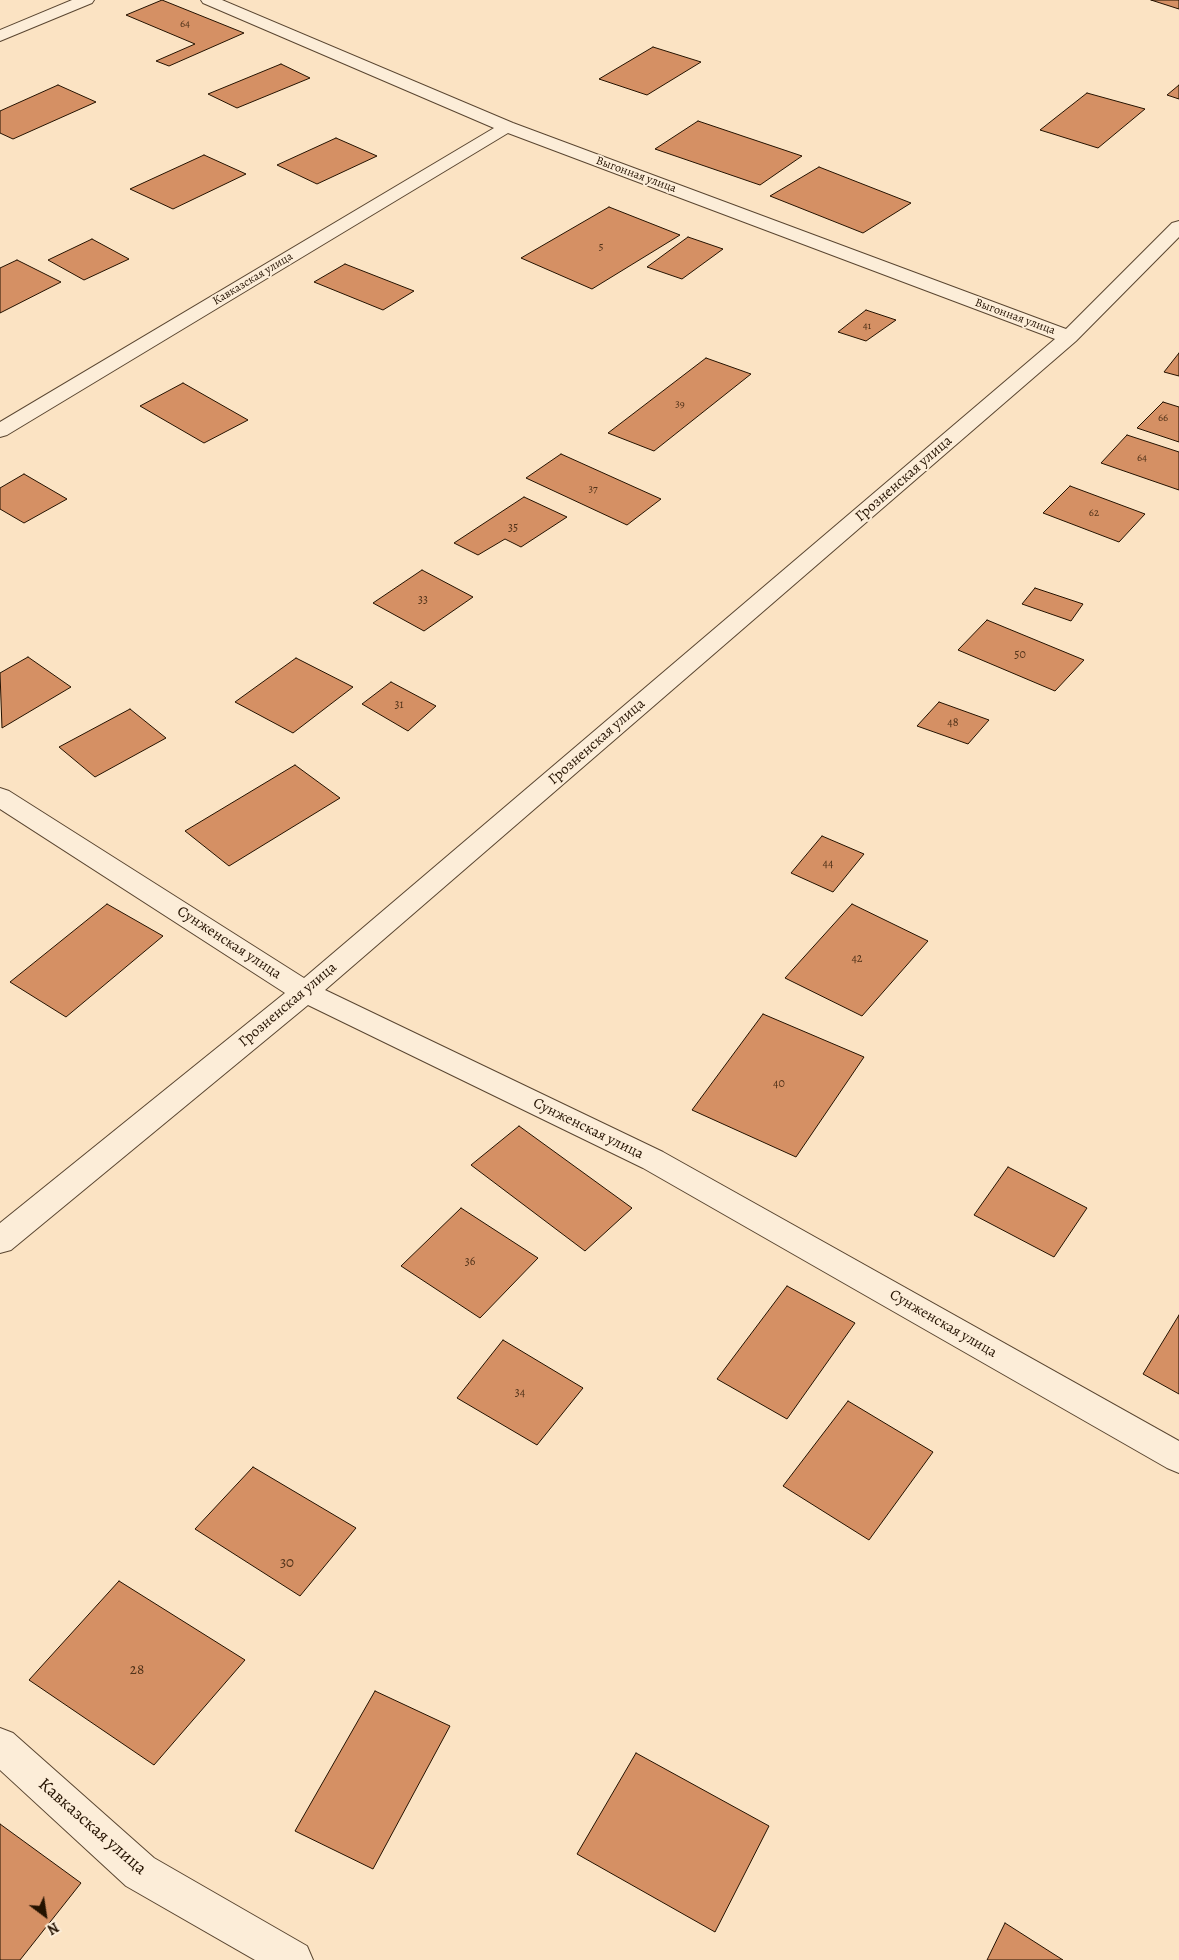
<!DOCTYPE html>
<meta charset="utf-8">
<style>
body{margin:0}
#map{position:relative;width:1179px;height:1960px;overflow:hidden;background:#fbe3c3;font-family:Alegreya,serif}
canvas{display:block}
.north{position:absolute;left:20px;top:1890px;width:50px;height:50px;-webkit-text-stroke:4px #fcedd8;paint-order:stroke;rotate:149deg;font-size:14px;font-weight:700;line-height:20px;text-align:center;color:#241200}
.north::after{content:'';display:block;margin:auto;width:18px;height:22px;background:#241200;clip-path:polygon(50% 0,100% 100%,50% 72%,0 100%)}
</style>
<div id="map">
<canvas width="1179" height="1960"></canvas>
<div class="north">N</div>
</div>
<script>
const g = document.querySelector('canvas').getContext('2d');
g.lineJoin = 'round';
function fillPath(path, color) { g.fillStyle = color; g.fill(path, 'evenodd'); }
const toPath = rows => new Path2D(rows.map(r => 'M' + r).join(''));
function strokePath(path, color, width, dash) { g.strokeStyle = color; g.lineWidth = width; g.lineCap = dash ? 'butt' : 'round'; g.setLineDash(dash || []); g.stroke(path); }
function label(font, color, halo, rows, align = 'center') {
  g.font = font + ' Alegreya,serif'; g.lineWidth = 4; g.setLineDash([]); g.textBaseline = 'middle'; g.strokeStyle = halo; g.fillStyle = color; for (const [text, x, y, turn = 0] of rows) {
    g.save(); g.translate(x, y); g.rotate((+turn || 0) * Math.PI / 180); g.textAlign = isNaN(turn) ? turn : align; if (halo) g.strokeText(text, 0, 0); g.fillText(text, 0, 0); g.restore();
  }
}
const building = toPath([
 [162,0,244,33,169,66,156,61,195,44,126,15,162,0],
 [1151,0,1179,0,1179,9,1151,0],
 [653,47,701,62,647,95,599,79,653,47],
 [281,64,310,78,237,108,208,94,281,64],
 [58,85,96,102,13,139,0,133,0,111,58,85],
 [1179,85,1179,99,1167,95,1179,85],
 [1087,93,1145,109,1098,148,1040,130,1087,93],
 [698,121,802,156,760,185,655,149,698,121],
 [336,138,377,156,317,184,277,165,336,138],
 [204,155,246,174,173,209,130,189,204,155],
 [819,167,911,203,863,233,770,196,819,167],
 [609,207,680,235,592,289,521,258,609,207],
 [688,237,723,249,682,279,647,267,688,237],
 [92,239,129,259,84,280,48,260,92,239],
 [17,260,61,282,0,313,0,268,17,260],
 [345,264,414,291,383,310,314,282,345,264],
 [866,310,896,320,866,341,838,332,866,310],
 [1179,353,1179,376,1164,372,1179,353],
 [706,358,751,374,654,451,608,433,706,358],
 [183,383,248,420,204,443,140,406,183,383],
 [1163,402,1179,407,1179,442,1137,428,1163,402],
 [1127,435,1179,452,1179,490,1101,463,1127,435],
 [561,454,661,499,627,525,526,478,561,454],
 [24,474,67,499,24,523,0,509,0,488,24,474],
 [1070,486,1145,514,1119,542,1043,513,1070,486],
 [524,497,567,517,521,547,505,539,478,555,454,543,524,497],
 [422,570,473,597,424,631,373,603,422,570],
 [1035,588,1083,604,1071,621,1022,604,1035,588],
 [987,620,1084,660,1055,691,958,650,987,620],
 [28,657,71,687,2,728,0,673,28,657],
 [296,658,353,687,293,733,235,702,296,658],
 [391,682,436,706,408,731,362,704,391,682],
 [939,702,989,720,968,744,917,726,939,702],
 [130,709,166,738,95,777,59,747,130,709],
 [295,765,340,798,229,866,185,831,295,765],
 [822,836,864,854,833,892,791,873,822,836],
 [107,904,163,936,66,1017,10,982,107,904],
 [852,904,928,941,862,1016,785,978,852,904],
 [763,1014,864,1057,796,1157,692,1110,763,1014],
 [519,1126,632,1208,585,1251,471,1165,519,1126],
 [1008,1167,1087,1208,1054,1257,974,1215,1008,1167],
 [461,1208,538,1258,480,1318,401,1266,461,1208],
 [787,1286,855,1323,787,1419,717,1379,787,1286],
 [1179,1315,1179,1394,1143,1374,1179,1315],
 [503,1340,583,1388,537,1445,457,1398,503,1340],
 [848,1401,933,1452,869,1540,783,1486,848,1401],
 [253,1467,356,1528,300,1596,195,1529,253,1467],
 [119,1581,245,1660,154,1765,29,1680,119,1581],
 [375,1691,450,1726,373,1869,295,1831,375,1691],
 [636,1753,769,1826,715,1932,577,1854,636,1753],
 [0,1824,81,1883,20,1960,0,1960,0,1824],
 [1005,1923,1063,1960,987,1960,1005,1923]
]);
fillPath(building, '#d59064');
strokePath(building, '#241200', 1);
const street = toPath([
 [72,0,94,0,92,3,0,41,0,30,72,0],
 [201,0,222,0,513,123,1066,329,1172,223,1179,221,1179,237,1076,341,325,990,663,1152,1179,1441,1179,1473,1167,1468,643,1168,308,1005,11,1250,0,1253,0,1223,285,993,0,809,0,788,9,791,304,978,1055,339,508,133,7,435,0,437,0,422,494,128,203,3,201,0],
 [0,1728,13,1733,154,1858,307,1946,313,1960,255,1960,126,1886,0,1770,0,1728]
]);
strokePath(street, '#5a4631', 2);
fillPath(street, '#fcedd8');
label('11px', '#503219', null, [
 ["64",185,24],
 ["5",601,247],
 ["41",867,326],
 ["39",680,404],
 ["66",1163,418],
 ["64",1142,458],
 ["37",593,489],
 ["62",1094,513]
]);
label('12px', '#241200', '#fcedd8', [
 ["Выгонная улица",636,175,20],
 ["Кавказская улица",253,279,-31],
 ["Выгонная улица",1015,317,20]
]);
label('12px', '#503219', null, [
 ["35",513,528],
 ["33",423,600],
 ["50",1020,655],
 ["31",399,705],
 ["48",953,723],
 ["44",828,864],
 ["42",857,959],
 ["40",779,1084],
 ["36",470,1262],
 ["34",520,1393]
]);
label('15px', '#241200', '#fcedd8', [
 ["Грозненская улица",904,479,-41],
 ["Грозненская улица",597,742,-41],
 ["Сунженская улица",229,943,33],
 ["Грозненская улица",288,1005,-40],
 ["Сунженская улица",588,1129,26],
 ["Сунженская улица",943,1324,30]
]);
label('15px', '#503219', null, [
 ["30",287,1563],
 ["28",137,1670]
]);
label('18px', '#241200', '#fcedd8', [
 ["Кавказская улица",92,1827,41]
]);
</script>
